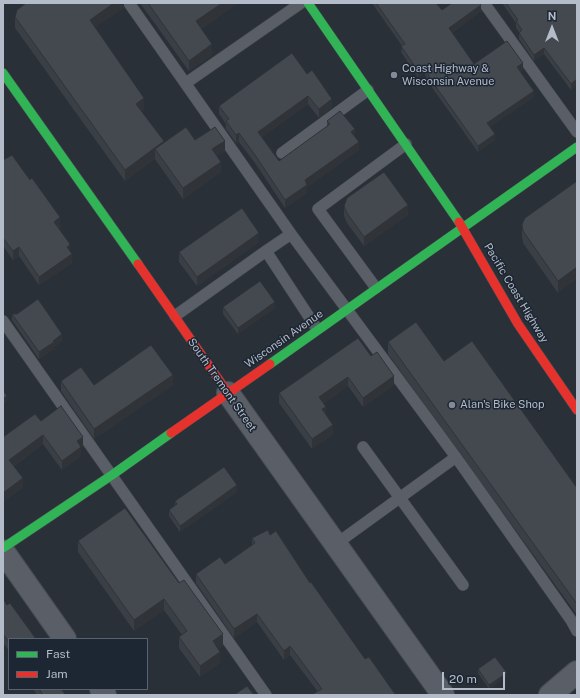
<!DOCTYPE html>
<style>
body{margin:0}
#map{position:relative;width:580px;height:698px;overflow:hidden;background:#2a3038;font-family:"Public Sans",sans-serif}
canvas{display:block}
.frame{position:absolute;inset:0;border:4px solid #b4bcc9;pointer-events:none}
.legend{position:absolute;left:8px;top:638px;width:140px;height:52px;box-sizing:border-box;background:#1d2633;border:1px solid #59626f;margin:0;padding:5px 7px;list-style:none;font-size:12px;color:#b4bcc9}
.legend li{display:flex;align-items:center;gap:8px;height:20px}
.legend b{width:20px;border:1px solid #59626f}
.north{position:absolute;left:532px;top:8px;width:40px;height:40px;-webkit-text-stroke:3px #1d2633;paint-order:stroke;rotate:0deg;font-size:11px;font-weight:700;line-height:16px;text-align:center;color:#b4bcc9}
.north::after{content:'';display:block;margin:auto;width:14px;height:18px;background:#b4bcc9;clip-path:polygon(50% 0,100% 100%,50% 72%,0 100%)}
.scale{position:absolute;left:442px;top:672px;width:63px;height:18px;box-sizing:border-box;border:2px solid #b4bcc9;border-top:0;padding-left:5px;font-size:12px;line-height:14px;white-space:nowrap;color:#b4bcc9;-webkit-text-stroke:3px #1d2633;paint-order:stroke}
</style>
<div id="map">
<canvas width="580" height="698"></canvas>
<div class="frame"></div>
<ul class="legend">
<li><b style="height:5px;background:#30b455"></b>Fast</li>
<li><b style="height:5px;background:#e5322d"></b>Jam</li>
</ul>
<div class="north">N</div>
<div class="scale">20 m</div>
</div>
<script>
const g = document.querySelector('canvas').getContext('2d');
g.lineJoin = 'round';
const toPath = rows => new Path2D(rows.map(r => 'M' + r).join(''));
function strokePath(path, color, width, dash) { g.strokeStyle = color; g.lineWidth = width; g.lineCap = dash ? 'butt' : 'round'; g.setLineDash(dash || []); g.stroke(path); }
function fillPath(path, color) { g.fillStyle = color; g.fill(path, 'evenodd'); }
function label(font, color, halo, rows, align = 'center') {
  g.font = font + ' "Public Sans",sans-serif'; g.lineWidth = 3; g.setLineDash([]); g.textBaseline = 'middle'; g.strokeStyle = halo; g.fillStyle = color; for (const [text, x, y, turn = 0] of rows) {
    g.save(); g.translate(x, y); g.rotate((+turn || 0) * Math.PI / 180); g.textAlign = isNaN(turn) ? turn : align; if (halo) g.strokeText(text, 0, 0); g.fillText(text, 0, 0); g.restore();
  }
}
const lane = toPath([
 [129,3,291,234,456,457,571,620,577,631],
 [484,3,577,132],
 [186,83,301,3],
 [282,153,368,90],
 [266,251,291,234],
 [376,288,318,209,406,144],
 [175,316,266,251,317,329],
 [3,321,266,695],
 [363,447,463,585],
 [336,544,456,457]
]);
const street = toPath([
 [228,393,443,695],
 [3,551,65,639],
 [101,689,105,695],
 [550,695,577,672]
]);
const fast = toPath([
 [308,3,459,222],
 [3,73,138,264],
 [270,364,577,147],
 [3,548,112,475,171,433]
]);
const jam = toPath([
 [459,222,518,324,577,410],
 [138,264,228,393],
 [171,433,270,364]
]);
strokePath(lane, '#484c53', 12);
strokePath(street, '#484c53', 24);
strokePath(fast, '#484c53', 10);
strokePath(jam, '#484c53', 10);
strokePath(lane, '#5a5e66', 11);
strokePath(street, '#5a5e66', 22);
strokePath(fast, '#30b455', 9);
strokePath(jam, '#e5322d', 9);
fillPath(toPath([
 [124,3,124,8,95,27,144,109,141,111,164,143,195,140,225,151,217,156,221,172,183,199,155,159,125,181,15,28,15,17],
 [140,3,238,3,201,29,212,55,189,71],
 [372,3,436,3,442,10,481,11,452,33,474,64,523,69,520,72,534,97,490,127,495,140,478,152,431,86,424,73,418,77,401,52,402,46],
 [502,3,577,3,571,90,544,54,534,61,519,39,519,32,516,28,516,23],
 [292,53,332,107,319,118,308,104,262,137,279,161,327,127,327,121,355,136,359,150,307,187,307,193,285,208,255,163,239,142,236,143,226,129,226,124,219,114,219,106],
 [3,160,60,226,59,227,70,252,72,263,39,285,19,256,13,260,3,246],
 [577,181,558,293,523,243,522,236,522,224],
 [344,206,408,215,364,246,347,223,344,216],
 [259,242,197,286,179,262,179,252],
 [223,307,275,308,238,334,223,314],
 [12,314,62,341,54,347,54,349,39,359,12,320],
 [388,342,444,361,577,488,577,615,388,354],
 [371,356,394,385,363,407,348,386,323,404,326,414,333,434,312,449,279,403,279,393],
 [61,381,94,385,173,385,94,439,61,391],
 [41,421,83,447,81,448,81,456,62,470,43,444,14,466,23,487,3,502,3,437],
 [237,492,180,532,169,516,169,510,175,505,175,501],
 [125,508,223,646,218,649,220,663,200,677,179,648,179,637,182,635,164,610,134,631,78,552,78,541],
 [270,535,310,583,365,659,395,695,318,692,290,655,284,660,257,622,234,638,196,583,196,574,225,564,252,546,252,538],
 [3,599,9,639,9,651,3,642],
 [478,669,507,676,489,689,478,673],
 [33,689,61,689,66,695,37,695]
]), '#3a3f45');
fillPath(toPath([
 [114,3,124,3,124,8,90,31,90,20],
 [222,3,238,3,196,32,196,21],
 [481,5,481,11,449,35,449,28],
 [212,44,212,55,189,71,189,61],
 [544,48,544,54,534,61,534,55],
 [523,63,523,69,517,74,517,67],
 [424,67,424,73,418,77,418,71],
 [577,79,577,86,571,90,571,84],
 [534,91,534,97,487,129,487,123],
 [308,96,308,104,258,140,258,132],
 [144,98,144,109,136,115,136,104],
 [332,99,332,107,319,118,319,109],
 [355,129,355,137,351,132],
 [239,133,239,142,236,143,236,135],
 [495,134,495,140,478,152,478,146],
 [164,141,164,152,155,149,155,159,125,181,125,170],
 [225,141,225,151,212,160,212,149],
 [359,142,359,150,307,187,307,193,285,208,285,200,305,180],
 [221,162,221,172,183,199,183,188],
 [408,205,408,215,364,246,364,237],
 [60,217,60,226,54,230,54,222],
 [259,233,259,242,197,286,197,277],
 [70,244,70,253,67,247],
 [19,247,19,256,13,260,13,251],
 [72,254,72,263,39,285,39,277],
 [577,267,577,279,558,293,558,281],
 [275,302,275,308,238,334,238,328],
 [62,334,62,341,54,347,54,349,39,359,39,352,53,341],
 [173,375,173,385,94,439,94,429],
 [394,376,394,385,363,407,363,398],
 [348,377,348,386,319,407,319,397],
 [7,396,7,401,3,404,3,399],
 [326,407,326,416,322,409],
 [333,425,333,434,312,449,312,439],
 [43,435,43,444,9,469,9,460],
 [83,437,83,447,81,448,81,456,62,470,62,461,77,441],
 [23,478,23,487,3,502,3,493],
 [237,485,237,492,180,532,180,526],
 [164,599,164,610,134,631,134,620],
 [257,614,257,622,234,638,234,629],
 [223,634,223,646,213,652,213,641],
 [290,646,290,655,284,660,284,651],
 [220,652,220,663,200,677,200,666],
 [507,673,507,676,489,689,489,685]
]), '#303338');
const building = toPath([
 [26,3,114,3,90,20,144,98,136,104,164,141,125,170,15,17,17,10,26,3],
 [148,3,222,3,196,21,212,44,189,61,148,3],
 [376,3,436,3,442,10,452,3,480,3,481,5,449,28,474,64,507,41,523,63,517,67,534,91,487,123,495,134,478,146,431,80,424,67,418,71,401,46,405,44,376,3],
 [506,3,577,3,577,79,571,84,544,48,534,55,519,33,522,30,516,21,518,20,506,3],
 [292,53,307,74,312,70,332,99,319,109,308,96,258,132,279,161,330,124,327,121,340,111,355,129,351,132,359,142,305,180,307,185,285,200,255,155,239,133,236,135,226,121,229,119,219,106,292,53],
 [186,127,195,140,215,127,225,141,212,149,221,162,183,188,155,149,186,127],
 [12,155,30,180,32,178,60,217,54,222,70,244,67,247,72,254,39,277,19,247,13,251,3,238,3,160,12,155],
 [384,172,408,205,364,237,347,213,344,206,347,198,384,172],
 [577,181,577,267,558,281,523,231,522,224,525,218,577,181],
 [242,208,259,233,197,277,179,252,242,208],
 [260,281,275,302,238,328,223,307,260,281],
 [38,299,62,334,53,341,54,342,39,352,12,314,17,314,38,299],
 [416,322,444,361,472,341,577,488,577,604,388,342,416,322],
 [358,338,371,356,377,352,394,376,363,398,348,377,319,397,326,407,322,409,333,425,312,439,279,393,358,338],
 [151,345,173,375,94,429,61,381,81,367,94,385,151,345],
 [3,390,7,396,3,399,3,390],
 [61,406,83,437,77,441,81,447,62,461,43,435,9,460,23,478,3,493,3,437,35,414,41,421,61,406],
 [224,467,237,485,180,526,169,510,177,504,175,501,224,467],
 [125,508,179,583,184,580,223,634,213,641,220,652,200,666,179,637,187,631,164,599,134,620,78,541,125,508],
 [268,530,270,535,276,531,310,583,311,582,365,659,369,657,395,694,394,695,314,695,313,694,322,689,290,646,284,651,257,614,234,629,196,574,220,557,225,564,255,543,252,538,268,530],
 [3,599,7,605,10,603,36,639,9,639,9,642,3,634,3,599],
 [495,657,507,673,489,685,478,669,495,657],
 [247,686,254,695,234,695,247,686],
 [39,689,61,689,66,695,43,695,39,689]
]);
fillPath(building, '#444950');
strokePath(building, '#303338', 1);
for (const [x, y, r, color] of [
 [394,75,4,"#848b96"],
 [452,405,4,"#848b96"]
]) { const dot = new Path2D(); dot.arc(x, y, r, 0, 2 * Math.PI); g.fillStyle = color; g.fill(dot); strokePath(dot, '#1d2633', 1.5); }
label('11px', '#b4bcc9', '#1d2633', [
 ["Coast Highway &",402,69],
 ["Wisconsin Avenue",402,82],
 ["Alan's Bike Shop",460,405]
], 'left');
label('11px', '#b4bcc9', '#1d2633', [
 ["Pacific Coast Highway",516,293,59],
 ["Wisconsin Avenue",284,339,-35],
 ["South Tremont Street",222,385,55]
]);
</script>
